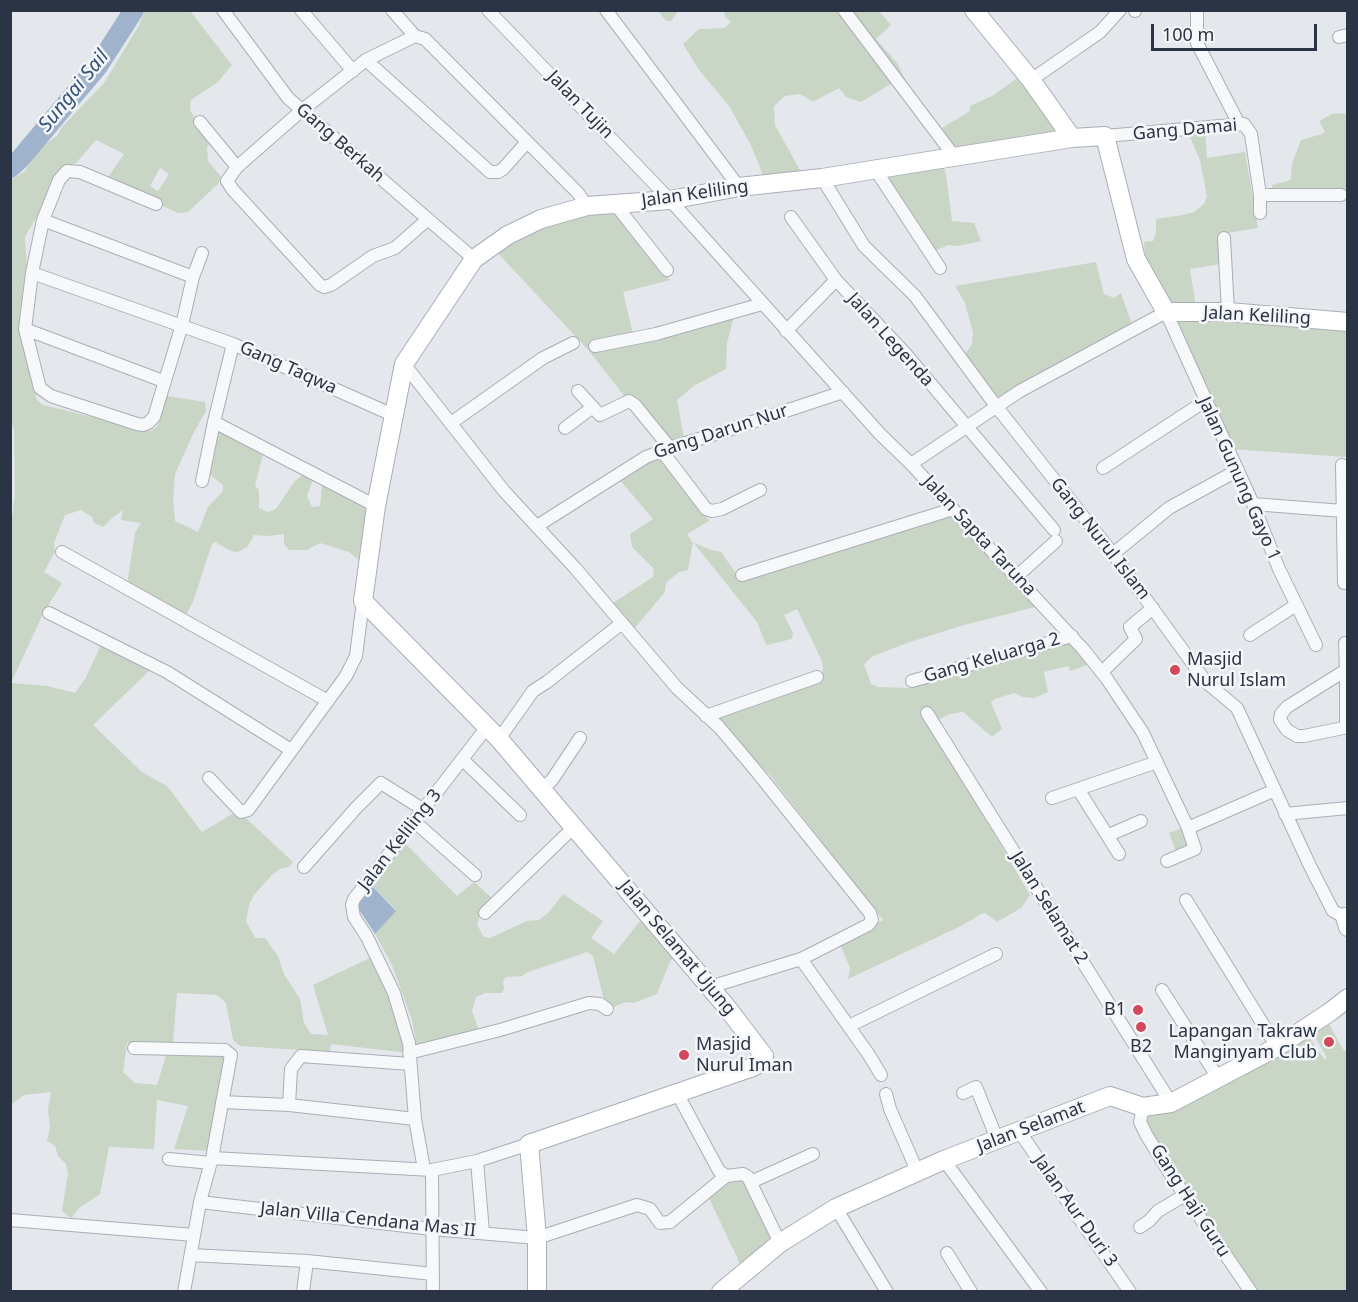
<!DOCTYPE html>
<style>
body{margin:0}
#map{position:relative;width:1358px;height:1302px;overflow:hidden;background:#e4e7ec;font-family:"Noto Sans",sans-serif}
canvas{display:block}
.frame{position:absolute;inset:0;border:12px solid #2b3445;pointer-events:none}
.scale{position:absolute;left:1151px;top:24px;width:166px;height:27px;box-sizing:border-box;border:3px solid #2b3445;border-top:0;padding-left:8px;font-size:18px;line-height:21px;white-space:nowrap;color:#2b3445;-webkit-text-stroke:4px #f4f6f9;paint-order:stroke}
</style>
<div id="map">
<canvas width="1358" height="1302"></canvas>
<div class="frame"></div>
<div class="scale">100 m</div>
</div>
<script>
const g = document.querySelector('canvas').getContext('2d');
g.lineJoin = 'round';
function fillPath(path, color) { g.fillStyle = color; g.fill(path, 'evenodd'); }
const toPath = rows => new Path2D(rows.map(r => 'M' + r).join(''));
function strokePath(path, color, width, dash) { g.strokeStyle = color; g.lineWidth = width; g.lineCap = dash ? 'butt' : 'round'; g.setLineDash(dash || []); g.stroke(path); }
function label(font, color, halo, rows, align = 'center') {
  g.font = font + ' "Noto Sans",sans-serif'; g.lineWidth = 5; g.setLineDash([]); g.textBaseline = 'middle'; g.strokeStyle = halo; g.fillStyle = color; for (const [text, x, y, turn = 0] of rows) {
    g.save(); g.translate(x, y); g.rotate((+turn || 0) * Math.PI / 180); g.textAlign = isNaN(turn) ? turn : align; if (halo) g.strokeText(text, 0, 0); g.fillText(text, 0, 0); g.restore();
  }
}
fillPath(toPath([
 [145,11,190,11,232,65,218,82,191,100,190,111,212,140,207,147,208,161,221,177,218,184,188,212,178,213,106,180,124,154,96,140,76,163,62,172,25,237,27,269,20,324,23,347,37,400,43,405,150,431,157,427,167,396,205,402,206,411,193,434,175,474,173,500,175,521,198,532,208,507,223,491,223,485,210,475,219,431,263,454,255,486,259,490,259,508,268,512,276,509,294,482,302,475,313,480,307,496,312,507,320,506,322,486,350,496,372,507,360,561,349,552,320,543,307,550,289,550,284,544,284,534,268,536,254,535,248,546,238,552,231,551,215,542,212,544,193,602,185,617,127,584,135,533,141,523,121,520,123,510,111,519,103,527,94,523,92,517,81,510,65,515,54,543,55,552,44,572,62,583,42,616,11,683,47,686,75,693,85,679,101,645,151,669,93,725,142,772,167,786,202,832,234,813,247,819,293,862,289,867,280,869,272,875,254,895,249,905,246,921,255,938,265,938,278,956,284,974,300,999,304,1023,311,1034,328,1035,313,985,376,955,409,1053,331,1044,330,1052,240,1046,233,1040,226,1003,217,995,177,993,173,1043,127,1043,123,1072,135,1083,157,1085,167,1052,226,1055,208,1151,174,1149,188,1106,157,1100,154,1149,109,1147,100,1194,79,1208,71,1218,62,1211,68,1173,66,1164,58,1156,55,1146,47,1141,50,1128,48,1109,51,1092,24,1095,11,1105,10,539,15,491,14,430,10,416,10,180,24,172,42,146,57,136,62,127,104,83,138,27],
 [160,168,169,174,158,191,150,186],
 [658,11,678,11,671,21,666,21],
 [724,11,879,11,891,25,876,39,897,63,911,91,894,82,861,102,846,97,839,88,813,102,800,94,785,96,774,106,775,125,801,172,764,178,751,145,729,106,699,70,683,44,699,29,725,28,731,22,725,17],
 [1019,77,1064,132,957,152,942,128,970,111,970,106,992,96],
 [1340,113,1347,114,1347,189,1272,189,1272,185,1291,180,1292,164,1301,140,1322,134,1325,132,1319,121,1332,114],
 [1205,129,1207,158,1245,152,1258,228,1221,234,1221,264,1190,269,1196,307,1168,310,1146,267,1144,242,1153,241,1156,232,1156,219,1183,215,1194,212,1204,204,1207,196,1200,160,1187,130],
 [938,163,944,168,946,174,952,221,974,223,981,241,958,246,948,245,935,251,879,171],
 [613,207,670,280,623,292,635,342,734,316,727,343,726,369,695,385,677,400,684,438,671,443,625,397,590,352,494,249,525,230],
 [1096,262,1104,294,1114,298,1121,293,1132,325,1000,397,996,396,969,363,966,353,972,344,973,333,965,303,955,286],
 [1179,318,1347,324,1347,457,1231,449,1174,324],
 [658,455,709,521,687,534,692,542,711,550,721,552,738,576,952,515,1039,606,964,625,907,643,873,656,864,664,871,684,878,687,911,688,1070,641,1090,664,1070,671,1068,666,1044,672,1048,692,1034,698,1023,697,1014,693,995,699,991,702,1002,729,992,737,963,712,950,714,930,724,1030,895,1021,908,997,922,985,913,981,914,961,926,848,979,850,968,840,944,883,920,770,775,713,717,818,681,823,671,822,661,797,609,784,615,793,633,792,639,766,645,757,622,693,542,688,570,679,572,666,583,665,592,634,629,613,603,653,577,654,569,632,547,630,534,653,519,619,479],
 [1185,827,1193,847,1177,854,1169,833],
 [403,841,457,896,474,882,492,898,480,914,477,925,484,937,490,938,527,921,539,920,549,912,563,894,603,921,591,938,614,954,643,917,677,954,670,961,657,994,634,1003,625,1002,612,1008,605,1004,593,956,587,952,528,972,522,976,507,977,503,980,504,989,502,993,485,993,476,997,472,1011,479,1030,417,1047,412,1020,392,965,375,934,396,910,372,886],
 [1329,1024,1344,1051,1347,1050,1347,1291,1258,1291,1225,1243,1171,1175,1147,1136,1143,1107,1304,1030,1324,1059,1327,1058,1313,1033],
 [744,1177,775,1240,742,1268,708,1196,729,1181]
]), '#c9d6c5');
fillPath(toPath([
 [372,886,396,911,375,934,356,905]
]), '#9fb4cc');
strokePath(toPath([
 [10,168,20,159,98,66,134,10]
]), '#9fb4cc', 20);
const street = toPath([
 [223,10,288,98,474,259],
 [301,10,353,71],
 [392,10,415,36],
 [488,10,670,200,880,434,911,464,1083,649,1107,679,1143,733,1188,828,1275,790],
 [606,10,739,187],
 [844,10,954,156],
 [1135,10,1135,11],
 [1197,10,1197,43,1239,124],
 [1339,37,1348,35],
 [366,60,490,172,498,172,503,169,527,142],
 [1031,80,1100,32,1120,10],
 [200,122,237,167],
 [1105,136,1244,124,1251,134,1260,195,1260,213],
 [875,169,940,268],
 [822,178,864,246,915,296,996,406,1113,554,1206,682,1237,708,1310,866,1333,911,1345,917],
 [1260,195,1341,195],
 [156,204,80,172,67,171,59,180,43,220,32,273,25,329,40,388,51,396,137,424,143,425,148,423,154,417,182,325,193,277,202,253],
 [615,204,667,270],
 [791,217,836,280,905,353,1054,530],
 [428,219,395,248,373,256,331,285,324,287,320,285,233,190,227,181,237,167,301,111,366,60,415,36,425,39,578,193,587,206],
 [43,220,193,277],
 [1224,238,1228,312],
 [32,273,233,344,393,415],
 [25,329,163,381],
 [786,331,836,280],
 [595,346,656,334,762,304],
 [404,364,504,491,576,569,677,688,719,727,757,772,870,913,872,920,868,925,801,959,710,987],
 [578,391,600,415,629,401,635,405,670,448],
 [214,422,376,506],
 [451,423,543,358,573,343],
 [565,428,593,407],
 [662,451,706,509,712,511,722,509,760,490],
 [911,464,1020,391,1166,312,1253,504,1279,569,1316,645],
 [1342,465,1344,583],
 [1103,468,1205,401],
 [202,481,214,422,233,344],
 [1253,504,1343,511],
 [537,526,646,457,672,447,719,433,843,392],
 [62,552,328,701],
 [1113,554,1169,508,1238,470],
 [742,575,953,509],
 [1016,577,1056,541],
 [49,613,167,672,291,750],
 [1250,635,1296,605],
 [1345,643,1346,670,1287,707,1281,714,1280,720,1287,730,1297,736,1304,736,1348,727],
 [1346,670,1346,727],
 [1102,672,1136,639,1130,627,1153,608],
 [912,681,1072,636],
 [927,713,1171,1103],
 [706,716,817,677],
 [499,739,533,691,547,682,622,623],
 [463,760,520,815],
 [209,778,241,812,248,810,346,676,356,656,363,601],
 [542,789,552,780,580,738],
 [1078,789,1119,854],
 [1052,798,1157,762],
 [1285,814,1348,808],
 [415,822,475,875],
 [1109,835,1141,821],
 [1167,861,1195,849,1188,828],
 [304,867,356,808,381,783,424,810],
 [1186,900,1277,1047],
 [485,913,574,827],
 [801,959,869,1055,881,1075],
 [1162,990,1218,1078],
 [849,1026,996,954],
 [134,1048,225,1050,231,1055,212,1158,200,1202,184,1292],
 [409,1053,500,1030,589,1003,600,1004,607,1009],
 [677,1093,719,1171,726,1176,743,1174,748,1177,780,1243],
 [963,1093,976,1087,997,1139],
 [886,1094,890,1109,918,1173],
 [222,1102,289,1105,415,1119],
 [289,1105,291,1069,301,1056,410,1064],
 [1143,1107,1140,1122,1147,1136,1171,1175,1251,1292],
 [1019,1131,1130,1292],
 [212,1158,432,1170,477,1161,529,1144],
 [169,1159,211,1163],
 [944,1160,1041,1292],
 [477,1161,483,1232],
 [424,1169,415,1119,409,1043,394,993,367,937,354,917,352,905,354,899,487,727],
 [432,1170,433,1292],
 [751,1182,813,1154],
 [200,1202,432,1229,537,1238,637,1205,650,1209,660,1223,670,1222,726,1176],
 [836,1208,887,1292],
 [10,1220,194,1235],
 [1140,1227,1149,1221,1158,1211,1185,1195],
 [947,1253,971,1292],
 [191,1255,307,1261,433,1274],
 [303,1292,307,1261]
]);
const secondary = toPath([
 [974,10,1031,80,1072,138],
 [1348,917,1345,917,1348,927],
 [537,1292,537,1238,529,1144,753,1067,760,1063,764,1056,725,1005,499,739,363,601,376,506,404,364,474,259,508,235,541,219,587,206,670,200,739,187,822,178,1072,138,1105,136,1136,259,1166,312,1228,312,1348,322],
 [721,1292,780,1243,836,1208,944,1160,1110,1096,1143,1107,1171,1103,1277,1047,1330,1012,1348,998]
]);
strokePath(street, '#a9aeb7', 14);
strokePath(secondary, '#a9aeb7', 20);
strokePath(street, '#f7f8fa', 12);
strokePath(secondary, '#fff', 18);
for (const [x, y, r, color] of [
 [1175,670,6,"#d1495b"],
 [1138,1010,6,"#d1495b"],
 [1141,1027,6,"#d1495b"],
 [1329,1042,6,"#d1495b"],
 [684,1055,6,"#d1495b"]
]) { const dot = new Path2D(); dot.arc(x, y, r, 0, 2 * Math.PI); g.fillStyle = color; g.fill(dot); strokePath(dot, '#f4f6f9', 2); }
label('18px', '#2b3445', '#f4f6f9', [
 ["Jalan Tujin",580,105,46],
 ["Gang Damai",1185,130,-5],
 ["Gang Berkah",340,143,41],
 ["Jalan Keliling",695,194,-8],
 ["Jalan Keliling",1257,316,3],
 ["Jalan Legenda",890,340,48],
 ["Gang Taqwa",288,368,24],
 ["Gang Darun Nur",721,432,-18],
 ["Jalan Gunung Gayo 1",1239,479,66],
 ["Jalan Sapta Taruna",979,536,47],
 ["Gang Nurul Islam",1100,539,52],
 ["Gang Keluarga 2",992,658,-16],
 ["Jalan Keliling 3",400,840,-52],
 ["Jalan Selamat 2",1049,908,58],
 ["Jalan Selamat Ujung",677,948,50],
 ["Jalan Selamat",1031,1127,-21],
 ["Gang Haji Guru",1190,1201,57],
 ["Jalan Aur Duri 3",1075,1211,55],
 ["Jalan Villa Cendana Mas II",368,1220,6]
]);
label('18px', '#2b3445', '#f4f6f9', [
 ["Masjid",1187,660],
 ["Nurul Islam",1187,681],
 ["B1",1126,1010,"right"],
 ["Lapangan Takraw",1317,1032,"right"],
 ["Manginyam Club",1317,1053,"right"],
 ["Masjid",696,1045],
 ["Nurul Iman",696,1066],
 ["B2",1141,1047,"center"]
], 'left');
label('italic 20px', '#34527a', '#f4f6f9', [
 ["Sungai Sail",74,91,-51]
]);
</script>
